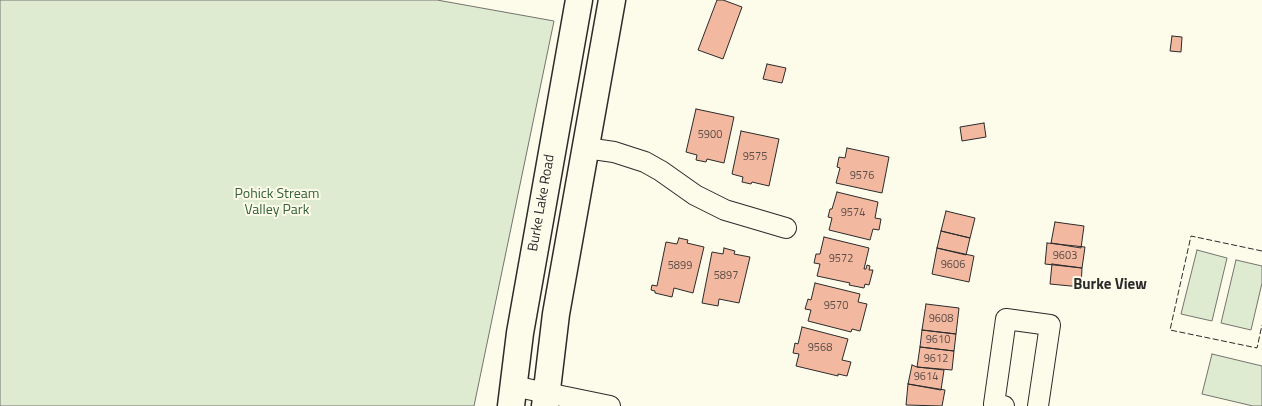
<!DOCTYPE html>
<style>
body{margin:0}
canvas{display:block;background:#fdfbea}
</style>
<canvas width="1262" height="406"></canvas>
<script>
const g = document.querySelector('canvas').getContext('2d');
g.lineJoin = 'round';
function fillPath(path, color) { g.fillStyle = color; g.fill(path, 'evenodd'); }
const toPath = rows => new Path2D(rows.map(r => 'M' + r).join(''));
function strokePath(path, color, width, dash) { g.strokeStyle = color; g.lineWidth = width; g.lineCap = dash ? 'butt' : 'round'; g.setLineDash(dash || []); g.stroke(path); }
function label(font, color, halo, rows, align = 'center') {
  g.font = font + ' "Titillium Web",sans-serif'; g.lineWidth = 4; g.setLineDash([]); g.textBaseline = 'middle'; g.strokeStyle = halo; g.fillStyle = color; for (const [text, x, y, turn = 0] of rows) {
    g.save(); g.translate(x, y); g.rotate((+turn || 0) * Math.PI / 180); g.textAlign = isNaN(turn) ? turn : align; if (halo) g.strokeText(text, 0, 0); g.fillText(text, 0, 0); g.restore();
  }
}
const green = toPath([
 [0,0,437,0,554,21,474,406,0,406,0,0],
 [1197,250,1227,258,1212,321,1181,314,1197,250],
 [1236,260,1262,266,1262,283,1251,330,1221,323,1236,260],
 [1212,354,1262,366,1262,406,1253,406,1202,394,1212,354]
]);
fillPath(green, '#deebd1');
strokePath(green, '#74746e', 1);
const building = toPath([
 [717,0,723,0,742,7,723,59,698,50,717,0],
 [1172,36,1182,37,1181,52,1170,51,1172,36],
 [767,64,786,68,782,83,763,79,767,64],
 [696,109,734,117,724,163,707,159,706,162,696,160,697,155,686,152,696,109],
 [984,123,986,137,962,141,960,127,984,123],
 [741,131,779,139,769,186,752,182,751,184,742,182,743,177,732,174,741,131],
 [847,148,889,157,882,193,836,183,840,168,837,167,839,157,845,158,847,148],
 [837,192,878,202,875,218,881,219,879,230,873,229,870,240,829,230,832,218,828,217,830,209,832,209,837,192],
 [946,211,975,218,970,238,941,231,946,211],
 [1055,222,1084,226,1081,248,1051,243,1055,222],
 [941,231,970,238,966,255,937,248,941,231],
 [824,237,869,248,864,269,866,269,867,265,870,266,869,270,873,270,869,285,865,284,864,288,849,285,850,283,817,276,820,264,814,263,816,254,820,254,824,237],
 [679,238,688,240,687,243,704,247,693,293,674,288,672,297,655,293,655,291,651,290,652,285,657,286,666,242,677,244,679,238],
 [1047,243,1085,247,1082,268,1045,264,1047,243],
 [724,248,735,251,734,254,750,257,739,303,719,299,718,306,702,303,712,252,723,254,724,248],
 [937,248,974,256,969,282,932,274,937,248],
 [1052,264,1082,268,1081,287,1050,284,1052,264],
 [815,283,860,294,858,302,867,304,860,331,852,329,851,332,808,321,811,310,805,309,808,299,811,300,815,283],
 [926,304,959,308,956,334,922,330,926,304],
 [802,327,848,339,842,360,851,362,847,376,838,374,838,376,796,366,799,354,793,353,795,343,798,344,802,327],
 [922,330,956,334,954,351,920,347,922,330],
 [920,347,954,351,952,370,917,367,920,347],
 [912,365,917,367,944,370,941,390,908,384,912,365],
 [908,384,945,390,942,406,906,405,908,384]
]);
fillPath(building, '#f2b8a0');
strokePath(building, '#2b2b2b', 1);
const minor = toPath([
 [586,148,614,152,645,162,661,171,695,195,725,210,786,228],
 [513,386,610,406],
 [1004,406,994,404,1006,319,1050,325,1038,406]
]);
const major = toPath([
 [511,406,520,333,579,0],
 [545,406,556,314,612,0]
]);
strokePath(minor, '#2b2b2b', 22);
strokePath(major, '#2b2b2b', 29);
strokePath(minor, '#fdfbea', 20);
strokePath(major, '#fdfbea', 26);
strokePath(toPath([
 [1262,251,1191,236,1170,330,1257,348,1262,325]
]), '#2b2b2b', 1, [6, 2.5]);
label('11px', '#5d4e48', null, [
 ["5900",710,135],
 ["9575",755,157],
 ["9576",862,176],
 ["9574",853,213],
 ["9603",1065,256],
 ["9572",841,259],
 ["9606",953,265],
 ["5899",680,266],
 ["5897",726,276],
 ["9570",836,306],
 ["9608",941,319],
 ["9610",938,340],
 ["9568",820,348],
 ["9612",936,359],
 ["9614",926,377]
]);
label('14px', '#34623c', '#fdfbea', [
 ["Pohick Stream",277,195],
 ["Valley Park",277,211]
]);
label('14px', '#2b2b2b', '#fdfbea', [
 ["Burke Lake Road",542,203,-80]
]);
label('bold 15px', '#2b2b2b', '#fdfbea', [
 ["Burke View",1110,285]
]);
</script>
